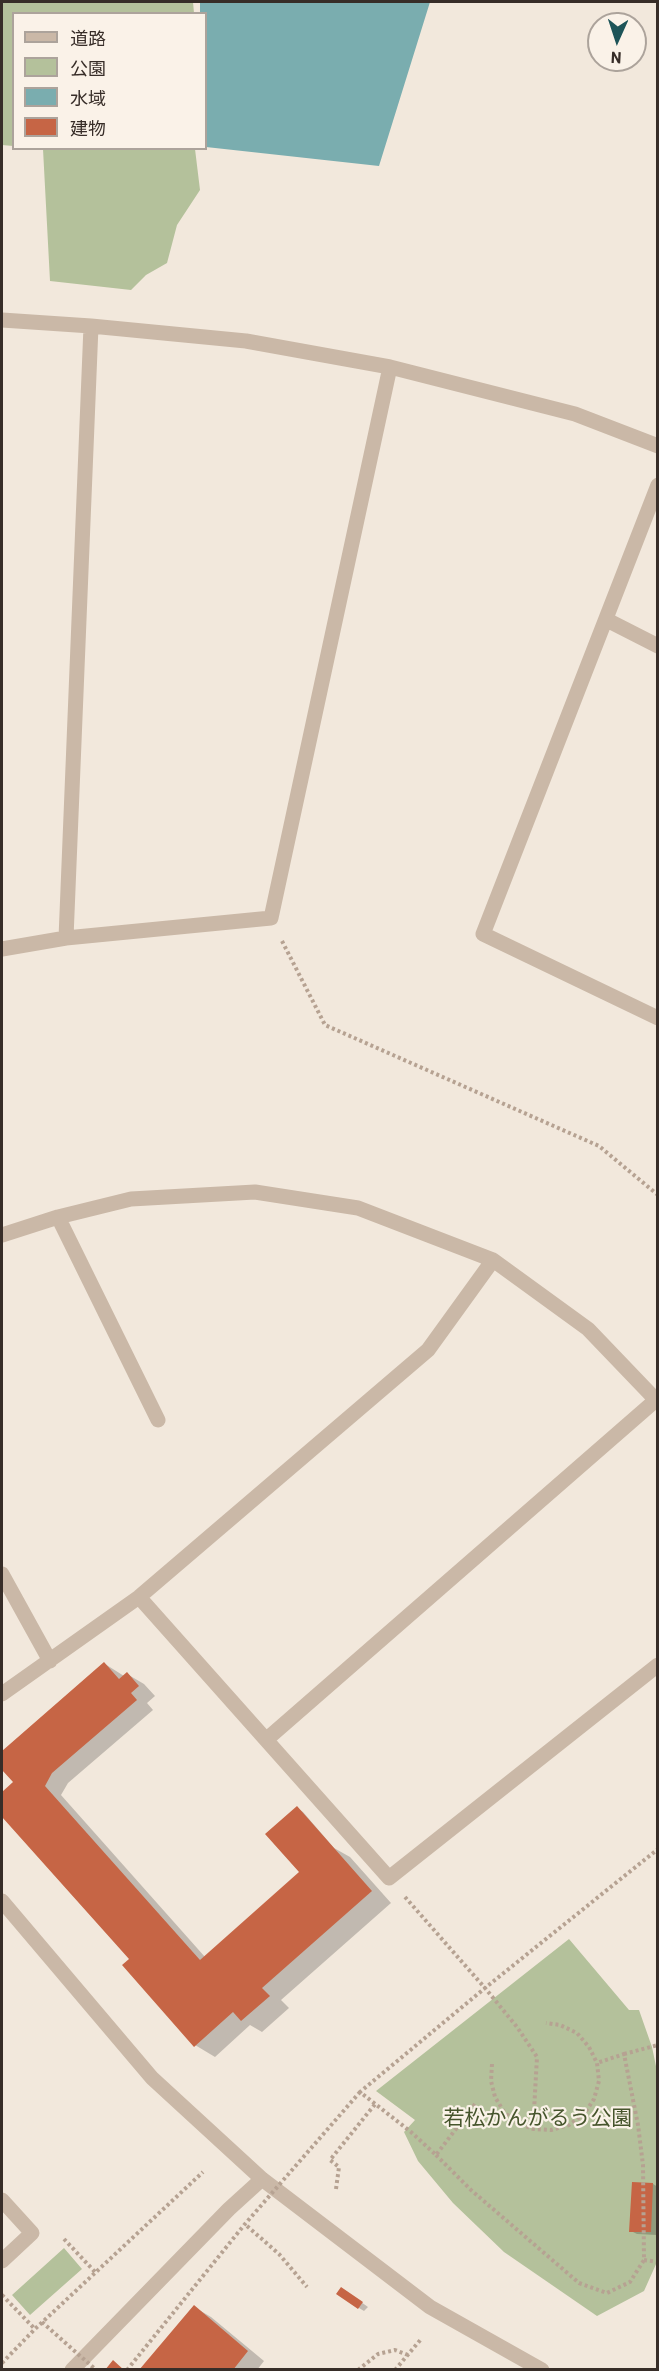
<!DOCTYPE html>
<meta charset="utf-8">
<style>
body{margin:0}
#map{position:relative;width:659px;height:2371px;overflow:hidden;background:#f2e8dc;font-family:Barlow,"Noto Sans JP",sans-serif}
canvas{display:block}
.frame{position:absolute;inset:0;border:3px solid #372d28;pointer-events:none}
.legend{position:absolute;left:12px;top:12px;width:195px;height:138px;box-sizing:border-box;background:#faf2e8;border:2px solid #aca39b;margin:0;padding:8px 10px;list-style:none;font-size:18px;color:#372d28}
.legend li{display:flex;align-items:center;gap:12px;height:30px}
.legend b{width:30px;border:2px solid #aca39b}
.north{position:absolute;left:587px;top:12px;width:60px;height:60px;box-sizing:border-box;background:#faf2e8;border:2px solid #aca39b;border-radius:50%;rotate:183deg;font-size:16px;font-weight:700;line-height:24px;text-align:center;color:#372d28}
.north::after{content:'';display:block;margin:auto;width:21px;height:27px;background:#1d5458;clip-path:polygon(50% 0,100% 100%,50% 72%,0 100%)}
</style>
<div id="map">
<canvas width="659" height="2371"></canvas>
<div class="frame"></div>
<ul class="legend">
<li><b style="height:8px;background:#cab8a7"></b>道路</li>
<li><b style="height:16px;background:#b4c19b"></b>公園</li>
<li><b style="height:16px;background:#7aadaf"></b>水域</li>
<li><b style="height:16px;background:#c66545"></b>建物</li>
</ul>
<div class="north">N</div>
</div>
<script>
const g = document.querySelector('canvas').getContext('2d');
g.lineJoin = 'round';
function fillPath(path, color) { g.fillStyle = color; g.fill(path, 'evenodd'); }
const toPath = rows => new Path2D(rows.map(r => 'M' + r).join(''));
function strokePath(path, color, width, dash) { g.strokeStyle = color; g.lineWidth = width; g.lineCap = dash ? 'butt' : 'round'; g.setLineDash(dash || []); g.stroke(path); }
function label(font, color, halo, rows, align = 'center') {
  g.font = font + ' Barlow,"Noto Sans JP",sans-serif'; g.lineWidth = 4.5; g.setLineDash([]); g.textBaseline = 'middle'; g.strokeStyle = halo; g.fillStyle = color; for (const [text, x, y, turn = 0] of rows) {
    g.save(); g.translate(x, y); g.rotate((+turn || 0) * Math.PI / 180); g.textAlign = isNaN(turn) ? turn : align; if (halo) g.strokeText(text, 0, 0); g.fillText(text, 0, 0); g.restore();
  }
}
fillPath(toPath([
 [2,2,193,2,194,13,14,14,13,146,2,145],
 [43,149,195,149,200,190,177,225,167,263,146,275,131,290,50,281],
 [569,1939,629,2010,639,2010,652,2047,657,2071,657,2262,644,2291,597,2316,504,2252,453,2203,418,2161,404,2132,415,2120,376,2091],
 [64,2248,82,2269,30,2315,12,2295]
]), '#b4c19b');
fillPath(toPath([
 [200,2,430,2,379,166,206,147,206,14,200,13]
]), '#7aadaf');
fillPath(toPath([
 [105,1664,124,1676,127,1674,144,1684,155,1696,147,1703,153,1710,68,1783,61,1795,205,1957,302,1871,297,1808,303,1812,334,1848,350,1857,391,1903,281,2000,289,2008,262,2032,250,2025,215,2057,195,2045,131,1959,2,1815,2,1794,15,1782,2,1768,2,1753],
 [653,2184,658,2187,657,2235,637,2234,631,2231],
 [347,2292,368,2307,364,2311,359,2308],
 [194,2307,211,2317,264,2361,257,2370,141,2370]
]), '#0003');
fillPath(toPath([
 [104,1662,119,1679,127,1672,139,1686,131,1693,137,1700,52,1773,45,1786,200,1960,299,1872,265,1834,297,1806,372,1891,262,1988,270,1996,241,2021,233,2012,194,2047,122,1965,129,1959,2,1817,2,1792,13,1782,2,1770,2,1751],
 [632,2182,653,2183,651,2232,629,2232],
 [341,2287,363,2302,358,2309,336,2294],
 [194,2305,248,2351,233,2370,139,2370],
 [113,2360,124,2370,105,2370]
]), '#c66545');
strokePath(toPath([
 [282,941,325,1025,599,1146,658,1195],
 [405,1897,485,1988,517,2027,537,2057,533,2129],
 [624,2054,658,2045],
 [492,2064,491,2081,495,2097,504,2112,517,2123,533,2129,551,2130,569,2125,584,2114,594,2099,599,2081,597,2063,589,2047,577,2033,560,2025,546,2023],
 [475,2104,436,2155,411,2132,360,2092,485,1988,658,1849],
 [436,2155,471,2190,579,2283,607,2293,630,2282,644,2260,643,2165,638,2125,624,2054,597,2063],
 [336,2189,339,2167,330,2160,376,2103],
 [247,2226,279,2254,307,2287],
 [64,2239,96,2273],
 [644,2260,658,2262],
 [2,2295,35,2329],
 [2,2363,35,2329,203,2172],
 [358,2370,378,2354,395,2350,408,2355],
 [395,2370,422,2338]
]), '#b6a292', 4, [3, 3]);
strokePath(toPath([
 [2,320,91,326,246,341,390,367,575,414,658,446],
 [658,485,483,934,658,1018],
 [607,620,658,646],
 [66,938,91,326],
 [2,949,66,938,271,918,390,367],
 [58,1217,158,1420],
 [2,1235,58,1217,131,1199,255,1192,358,1208,493,1260,588,1329,658,1402],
 [2,1574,50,1661],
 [139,1597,389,1878,658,1665],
 [2,1694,139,1597,428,1350,493,1260],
 [267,1739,656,1400],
 [2,1901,152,2078,262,2179,430,2307,542,2370],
 [2,2200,32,2233,2,2261],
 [72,2370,229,2209,262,2179]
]), '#cab8a7', 15);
strokePath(toPath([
 [42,2322,96,2370],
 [127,2370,245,2224,360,2092]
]), '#b6a292', 4, [3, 3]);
label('21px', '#46552c', '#faf2e8', [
 ["若松かんがるう公園",538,2118]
]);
</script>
